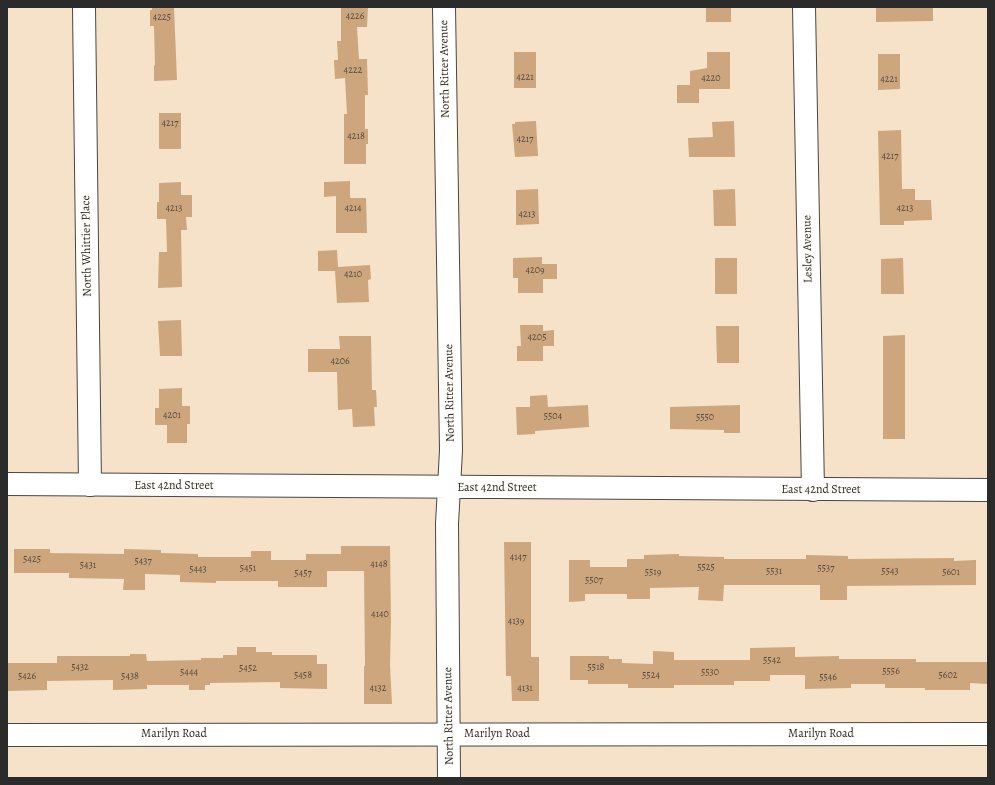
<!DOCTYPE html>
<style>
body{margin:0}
#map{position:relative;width:995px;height:785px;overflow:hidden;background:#f5e2c9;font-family:Alegreya,serif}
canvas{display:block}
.frame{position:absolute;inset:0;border:8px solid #2b2b2b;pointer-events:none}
</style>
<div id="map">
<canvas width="995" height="785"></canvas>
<div class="frame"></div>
</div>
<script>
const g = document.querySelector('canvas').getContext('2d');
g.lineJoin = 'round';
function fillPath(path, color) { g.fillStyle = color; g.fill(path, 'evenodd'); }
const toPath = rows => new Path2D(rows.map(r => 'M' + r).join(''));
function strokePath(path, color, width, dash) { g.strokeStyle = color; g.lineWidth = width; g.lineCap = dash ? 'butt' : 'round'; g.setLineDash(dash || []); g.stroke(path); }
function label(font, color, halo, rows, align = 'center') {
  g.font = font + ' Alegreya,serif'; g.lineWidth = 4; g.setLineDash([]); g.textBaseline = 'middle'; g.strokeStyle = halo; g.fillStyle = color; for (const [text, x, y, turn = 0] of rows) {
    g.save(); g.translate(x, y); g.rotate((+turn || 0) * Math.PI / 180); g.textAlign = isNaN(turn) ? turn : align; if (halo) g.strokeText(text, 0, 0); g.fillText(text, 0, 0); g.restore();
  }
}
fillPath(toPath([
 [152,7,174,7,177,80,154,81,154,66,155,65,154,26,150,26,150,10,152,10],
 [341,7,368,7,367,27,357,27,359,59,367,59,368,95,365,95,365,129,368,129,368,144,366,144,366,164,344,164,344,114,347,114,345,78,335,79,334,60,338,60,337,41,341,41],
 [706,7,731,7,731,22,706,22],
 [876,7,933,7,933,21,876,22],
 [514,52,536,52,536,88,514,88],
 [707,52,730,52,730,89,699,89,699,103,677,103,677,85,690,85,690,71,707,68],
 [878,54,900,54,900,89,878,90],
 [159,113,181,113,181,149,159,149],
 [536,121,538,156,515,157,512,124,515,124,515,122],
 [734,121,735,157,689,157,688,138,713,137,712,122],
 [901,130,902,189,915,189,915,200,931,200,932,220,904,221,904,225,880,225,878,131],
 [350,181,350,198,366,198,367,233,336,233,336,196,324,197,324,182],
 [181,182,181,195,192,195,192,217,186,217,187,230,181,230,182,287,158,288,159,252,167,252,166,219,157,219,157,202,159,202,159,183],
 [538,189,539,224,516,225,516,190],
 [735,189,736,226,714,226,713,190],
 [337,250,338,267,370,265,371,279,368,280,369,302,337,303,335,271,318,271,318,251],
 [542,257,542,264,557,264,557,279,543,279,543,293,518,293,518,278,513,278,513,258],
 [715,258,737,258,737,294,715,294],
 [903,258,904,294,881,294,881,259],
 [181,320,182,356,160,356,158,321],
 [520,325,543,325,543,331,554,330,554,346,543,346,543,361,517,361,517,346,521,346],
 [716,326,739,326,739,363,717,363],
 [905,335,905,439,883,439,883,336],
 [339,336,371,336,372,390,376,390,377,407,374,407,375,426,353,427,352,409,338,410,337,372,308,372,308,349,340,349],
 [182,388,182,406,190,406,190,424,187,424,187,443,167,443,167,425,155,425,155,408,159,408,159,389],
 [547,395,548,407,588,405,589,427,535,431,535,434,517,435,516,407,530,407,530,396],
 [740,405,740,433,724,433,724,430,670,429,670,407],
 [504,542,531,542,531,657,539,657,539,701,512,701,511,676,506,676],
 [341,546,390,546,391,622,390,665,392,704,364,704,364,666,365,666,364,571,327,571,327,587,278,587,278,581,216,581,216,583,180,582,180,575,145,574,145,590,123,590,124,579,69,578,69,573,14,573,14,549,50,549,50,553,124,554,124,549,161,550,161,553,198,554,198,557,251,557,251,551,271,551,271,560,306,560,306,554,341,554],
 [679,554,679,556,724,557,724,559,806,559,806,555,848,556,848,559,954,558,954,561,976,560,976,585,847,586,847,600,820,600,820,585,724,585,723,601,698,600,699,587,650,588,650,599,627,599,627,594,585,594,585,601,569,602,569,560,590,560,590,567,627,567,627,559,644,559,644,555],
 [237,647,256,647,256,652,272,652,272,655,317,655,317,664,327,664,327,689,280,688,280,682,210,683,210,685,205,685,205,690,189,690,189,685,147,685,147,689,113,690,113,680,47,681,47,690,7,691,7,663,57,663,57,656,130,656,130,654,146,654,147,661,201,660,201,658,223,658,223,655,237,655],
 [795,647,795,657,839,656,839,659,916,659,916,662,988,662,988,684,970,683,970,690,925,690,925,688,885,688,885,684,851,684,851,688,805,689,805,675,770,675,770,681,734,681,734,685,674,685,674,688,628,688,628,684,588,684,588,680,570,680,570,656,609,656,609,659,622,659,622,663,653,664,653,651,674,652,674,660,750,660,750,648]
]), '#cea67d');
const minor = toPath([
 [84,7,90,485],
 [444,7,451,450,449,488],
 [804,7,813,490],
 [7,735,988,734]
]);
const tertiary = toPath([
 [7,484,988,490],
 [449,488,447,523,449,778]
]);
strokePath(minor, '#494643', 24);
strokePath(tertiary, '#494643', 24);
strokePath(minor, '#fff', 22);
strokePath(tertiary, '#fff', 22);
label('10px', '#544a40', null, [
 ["4226",355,17],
 ["4225",162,18],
 ["4222",353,71],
 ["4221",525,78],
 ["4220",711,79],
 ["4221",889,80],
 ["4217",170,124],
 ["4218",356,137],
 ["4217",525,140],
 ["4217",890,157],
 ["4213",174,209],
 ["4214",353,209],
 ["4213",905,209],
 ["4213",527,215],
 ["4209",535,271],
 ["4210",353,275],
 ["4205",537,338],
 ["4206",340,362],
 ["4201",172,416],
 ["5504",553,417],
 ["5550",705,418],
 ["4147",518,558],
 ["5425",32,560],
 ["5437",143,562],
 ["4148",379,565],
 ["5431",88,566],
 ["5525",706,568],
 ["5451",248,569],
 ["5537",826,569],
 ["5443",198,570],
 ["5531",774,572],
 ["5543",890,572],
 ["5519",653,573],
 ["5601",951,573],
 ["5457",303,574],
 ["5507",594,581],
 ["4140",380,615],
 ["4139",516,622],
 ["5542",772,661],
 ["5432",80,668],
 ["5518",596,668],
 ["5452",248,669],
 ["5556",891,672],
 ["5444",189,673],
 ["5530",710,673],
 ["5458",303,676],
 ["5524",651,676],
 ["5602",948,676],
 ["5426",27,677],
 ["5438",130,677],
 ["5546",828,678],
 ["4132",378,689],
 ["4131",525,689]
]);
label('12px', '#2b2b2b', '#fdfcf7', [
 ["North Ritter Avenue",445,69,-91],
 ["North Whittier Place",87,246,-91],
 ["Lesley Avenue",808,249,-91],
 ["North Ritter Avenue",450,393,-91],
 ["East 42nd Street",174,486],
 ["East 42nd Street",497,488],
 ["East 42nd Street",821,490],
 ["North Ritter Avenue",449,716,-91],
 ["Marilyn Road",174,734],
 ["Marilyn Road",497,734],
 ["Marilyn Road",821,734]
]);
</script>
